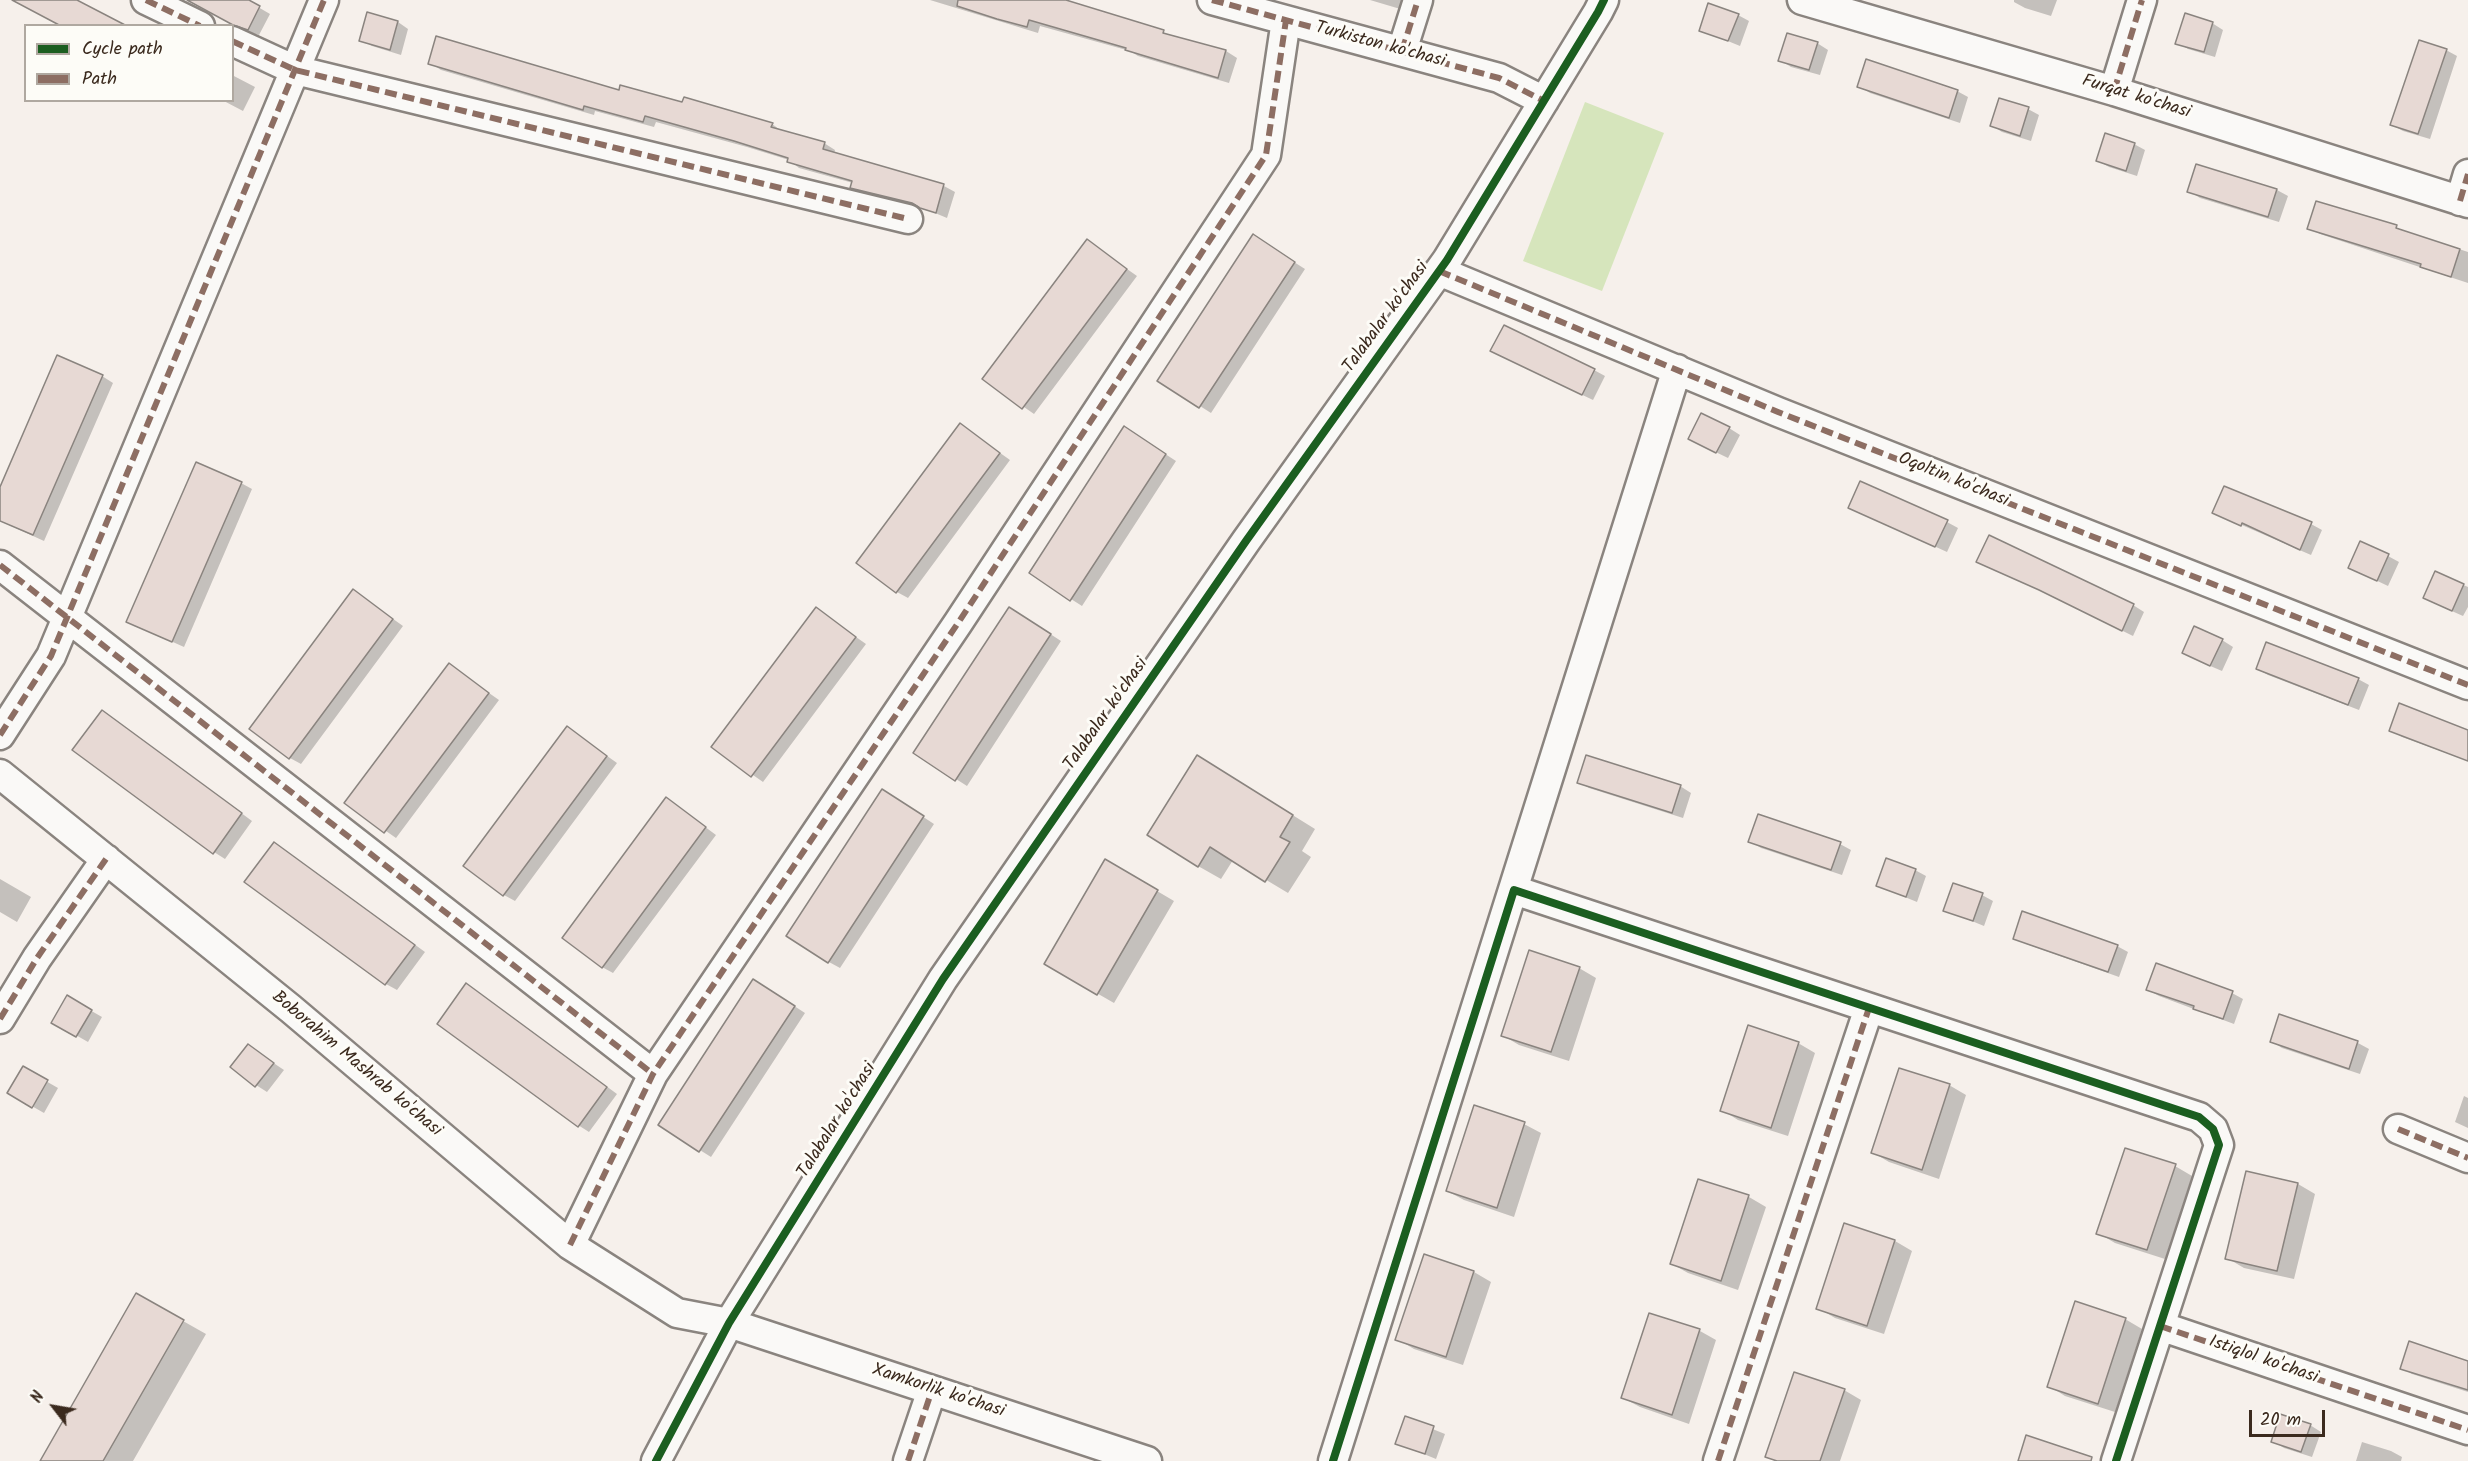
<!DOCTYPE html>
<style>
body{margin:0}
#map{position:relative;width:2468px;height:1461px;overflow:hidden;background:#f6f0eb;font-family:Kalam,sans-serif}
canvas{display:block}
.legend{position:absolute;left:24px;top:24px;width:210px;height:78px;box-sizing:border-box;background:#fdfcf7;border:2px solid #afa8a0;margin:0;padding:8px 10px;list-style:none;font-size:18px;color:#3b2a1e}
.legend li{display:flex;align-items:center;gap:12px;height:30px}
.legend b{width:30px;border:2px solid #afa8a0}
.north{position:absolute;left:24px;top:1377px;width:60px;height:60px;-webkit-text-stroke:4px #fdfcf7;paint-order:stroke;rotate:301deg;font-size:16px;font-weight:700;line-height:24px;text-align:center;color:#3b2a1e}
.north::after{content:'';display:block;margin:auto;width:21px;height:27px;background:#3b2a1e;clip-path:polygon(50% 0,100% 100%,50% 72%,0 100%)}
.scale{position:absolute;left:2249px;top:1410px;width:76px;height:27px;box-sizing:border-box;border:3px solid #3b2a1e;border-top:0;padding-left:8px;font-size:18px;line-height:21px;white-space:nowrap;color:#3b2a1e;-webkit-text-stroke:4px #fdfcf7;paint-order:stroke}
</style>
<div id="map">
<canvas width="2468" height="1461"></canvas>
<ul class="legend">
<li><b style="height:8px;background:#1b5e20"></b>Cycle path</li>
<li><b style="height:8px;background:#8d6e63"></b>Path</li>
</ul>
<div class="north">N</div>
<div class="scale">20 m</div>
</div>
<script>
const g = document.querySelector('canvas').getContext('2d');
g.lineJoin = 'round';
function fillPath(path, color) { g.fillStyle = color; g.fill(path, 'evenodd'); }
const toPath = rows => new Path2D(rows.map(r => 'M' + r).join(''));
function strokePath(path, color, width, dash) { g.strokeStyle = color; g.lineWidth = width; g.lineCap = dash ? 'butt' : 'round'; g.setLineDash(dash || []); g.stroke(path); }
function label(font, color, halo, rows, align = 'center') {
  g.font = font + ' Kalam,sans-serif'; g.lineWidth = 6; g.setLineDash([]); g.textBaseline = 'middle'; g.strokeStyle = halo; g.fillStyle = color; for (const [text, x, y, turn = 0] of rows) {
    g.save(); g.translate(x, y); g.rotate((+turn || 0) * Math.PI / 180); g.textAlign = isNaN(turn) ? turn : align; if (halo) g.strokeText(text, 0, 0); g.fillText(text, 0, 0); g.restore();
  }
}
fillPath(toPath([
 [1585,102,1664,133,1602,291,1523,261]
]), '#d6e5bc');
fillPath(toPath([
 [188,0,246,0,270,14,259,35,245,31],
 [930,0,1035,0,1163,32,1171,36,1226,51,1237,58,1229,83,1138,56,1130,51,1040,26,1038,33],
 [1370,0,1410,0,1407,11],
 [2014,0,2057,0,2051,16,2025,8,2014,2],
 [1738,15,1749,21,1740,46,1701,30],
 [398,22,408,29,401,55,372,46,361,40],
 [2212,23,2223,30,2215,57,2188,49,2177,43],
 [1817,43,1828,50,1820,75,1791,67,1780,60],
 [2446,50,2457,56,2430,139,2403,131,2392,125],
 [430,63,620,92,772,124,783,132,824,143,835,150,834,154,944,186,955,192,947,218,923,208,863,193,852,187,853,183,799,168,789,160,747,147,656,122,654,127,595,111,594,115,441,70],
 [232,75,255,87,243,111,222,100,232,100],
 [1859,86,1957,91,1968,97,1960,123,1870,93],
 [2028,109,2039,115,2031,141,2002,132,1991,125],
 [2134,144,2145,150,2137,176,2109,167,2098,161],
 [2277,190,2288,196,2279,222,2200,198,2189,191],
 [2317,202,2468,252,2468,283,2320,234,2309,228],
 [1087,241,1137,276,1034,414,984,379],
 [1264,243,1305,269,1211,413,1159,380],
 [1503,357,1594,370,1605,376,1593,400],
 [102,376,113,383,44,541,0,521,0,491],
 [961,425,1010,460,908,598,897,592],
 [1729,428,1740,435,1728,458,1701,445],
 [1136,435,1176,461,1082,606,1071,599],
 [241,483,252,489,184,647,128,622],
 [1849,507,1947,522,1958,528,1947,552],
 [2214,513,2311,524,2322,530,2311,555],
 [2388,556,2399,562,2388,586,2350,568],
 [2436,573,2468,587,2468,607,2463,616,2436,604],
 [354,591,403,626,301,764,290,758],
 [2052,596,2133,605,2144,612,2133,636],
 [816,609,866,644,763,782,713,747],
 [1021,615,1061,641,967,786,956,779],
 [2222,640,2233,647,2222,671,2194,659],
 [449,665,499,700,396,838,346,803],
 [2257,669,2358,679,2369,685,2359,710,2268,675],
 [113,718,252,821,225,859,214,852],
 [568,728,617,763,515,901,504,895],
 [2391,730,2468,730,2468,761,2402,737],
 [1220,770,1315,829,1302,851,1311,857,1288,893,1233,860,1221,879,1198,866],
 [1578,782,1680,786,1691,793,1683,818,1589,788],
 [893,797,934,824,840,968,829,962],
 [677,806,716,835,613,973,602,967],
 [1750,841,1840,844,1851,850,1842,875,1761,848],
 [285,850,425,952,397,990,386,984],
 [1106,861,1174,901,1114,1003,1046,964],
 [1915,870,1926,876,1917,902,1878,886],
 [0,879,31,897,17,922,0,912],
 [1982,895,1993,901,1984,926,1945,910],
 [2015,938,2117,946,2128,952,2119,977,2026,944],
 [1579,968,1596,978,1569,1061,1519,1045,1502,1035],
 [765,987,805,1013,711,1157,660,1125],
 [2148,990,2232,993,2243,999,2234,1024,2159,996],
 [478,992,617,1094,589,1132,578,1125],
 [67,997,102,1017,88,1042,53,1022],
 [2280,1016,2358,1043,2369,1049,2360,1074,2282,1048,2271,1041],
 [1798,1043,1815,1053,1788,1136,1738,1120,1722,1110],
 [248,1046,284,1070,267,1092,256,1085],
 [23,1068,58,1088,44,1113,9,1093],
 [1949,1085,1966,1095,1939,1179,1889,1162,1872,1152],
 [2464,1096,2468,1098,2468,1128,2455,1122],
 [1524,1124,1541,1133,1514,1217,1464,1200,1447,1191],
 [2175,1166,2192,1176,2165,1259,2115,1243,2098,1233],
 [2247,1173,2298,1184,2315,1194,2294,1279,2244,1268,2227,1258],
 [1699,1181,1749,1197,1766,1207,1738,1290,1688,1273,1672,1264],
 [1845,1225,1895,1241,1912,1251,1884,1334,1835,1318,1818,1308],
 [1425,1256,1474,1272,1491,1282,1463,1365,1414,1349,1397,1339],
 [137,1295,206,1334,133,1461,41,1461],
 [1650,1314,1700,1331,1716,1340,1689,1424,1640,1407,1623,1398],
 [2125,1319,2142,1329,2115,1412,2065,1396,2049,1386],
 [2468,1362,2468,1392,2412,1374,2401,1368],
 [1844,1390,1861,1400,1840,1461,1775,1461,1767,1457],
 [1405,1418,1445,1434,1436,1459,1397,1443],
 [2310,1425,2321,1432,2312,1457,2284,1448,2273,1441],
 [2362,1442,2391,1451,2402,1457,2401,1461,2356,1461]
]), '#0003');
const building = toPath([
 [12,0,77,0,127,26,61,26,12,0],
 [187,0,249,0,260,6,248,30,233,25,187,0],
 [958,0,1066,0,1164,30,1163,33,1226,50,1218,78,1125,50,1126,48,1029,20,1027,27,997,19,957,6,958,0],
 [1708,3,1739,14,1728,41,1699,31,1708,3],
 [367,12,398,21,390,50,359,41,367,12],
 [2185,13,2213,22,2204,52,2175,44,2185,13],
 [1787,33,1818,42,1809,70,1778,61,1787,33],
 [436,36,619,90,620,85,682,102,684,97,773,123,771,127,825,142,823,149,944,184,936,213,920,208,912,203,850,188,852,181,787,162,788,158,734,141,645,116,643,122,584,106,583,110,428,64,436,36],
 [2419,40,2447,49,2418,134,2390,125,2419,40],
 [1866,59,1958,90,1949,118,1857,87,1866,59],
 [1999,98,2029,107,2020,136,1990,126,1999,98],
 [2105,133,2135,143,2126,171,2096,161,2105,133],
 [2196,164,2277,189,2268,217,2187,192,2196,164],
 [2316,201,2397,225,2396,228,2460,249,2451,277,2420,267,2421,264,2307,229,2316,201],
 [1253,234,1295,262,1199,408,1157,381,1253,234],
 [1087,239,1127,269,1022,409,982,379,1087,239],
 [1504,325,1595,369,1582,395,1490,351,1504,325],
 [57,355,103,375,33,535,0,521,0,487,57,355],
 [1701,413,1730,427,1716,453,1688,439,1701,413],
 [960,423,1000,453,896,593,856,563,960,423],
 [1124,426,1166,454,1070,601,1029,573,1124,426],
 [196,462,242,482,172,642,126,622,196,462],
 [1860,481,1948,520,1935,547,1848,508,1860,481],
 [2224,486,2312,522,2300,550,2242,523,2241,526,2212,513,2224,486],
 [1989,535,2134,604,2122,631,2039,590,1976,562,1989,535],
 [2360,541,2389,554,2377,581,2348,568,2360,541],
 [2435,571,2464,584,2452,611,2423,598,2435,571],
 [353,589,393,619,289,759,249,729,353,589],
 [816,607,856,637,751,777,711,747,816,607],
 [1009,607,1051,634,955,781,913,753,1009,607],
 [2194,626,2223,639,2210,666,2182,653,2194,626],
 [2266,642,2359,678,2348,705,2256,669,2266,642],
 [449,663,489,693,384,833,344,803,449,663],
 [2399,703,2468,730,2468,761,2389,731,2399,703],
 [102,710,242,813,213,854,72,750,102,710],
 [567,726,607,756,503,896,463,866,567,726],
 [1197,755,1293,815,1280,837,1290,842,1265,882,1210,847,1198,867,1147,835,1197,755],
 [1586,755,1681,785,1672,813,1577,783,1586,755],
 [882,789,924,816,828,963,786,936,882,789],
 [666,797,706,827,602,968,562,938,666,797],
 [1758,814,1841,842,1831,870,1748,842,1758,814],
 [274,842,415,945,385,985,244,882,274,842],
 [1886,858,1916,869,1906,897,1876,886,1886,858],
 [1105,859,1158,890,1097,995,1044,964,1105,859],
 [1953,883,1983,893,1973,921,1943,911,1953,883],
 [2022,911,2118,945,2108,972,2013,939,2022,911],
 [1529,950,1580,967,1551,1052,1501,1036,1529,950],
 [2156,963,2233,991,2223,1019,2193,1009,2194,1006,2146,990,2156,963],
 [753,979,795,1006,699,1152,658,1125,753,979],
 [466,983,607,1087,578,1127,437,1024,466,983],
 [67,995,92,1010,76,1037,51,1023,67,995],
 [2279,1014,2358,1041,2349,1069,2270,1042,2279,1014],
 [1748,1025,1799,1042,1771,1128,1720,1111,1748,1025],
 [248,1044,274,1063,255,1087,230,1067,248,1044],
 [23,1066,48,1080,32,1108,7,1093,23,1066],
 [1899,1068,1950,1084,1922,1170,1871,1153,1899,1068],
 [1474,1105,1525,1122,1497,1208,1446,1191,1474,1105],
 [2125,1148,2176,1164,2147,1250,2096,1234,2125,1148],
 [2246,1171,2298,1183,2277,1271,2225,1259,2246,1171],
 [1698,1179,1749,1195,1721,1281,1670,1264,1698,1179],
 [1844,1223,1895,1240,1867,1326,1816,1309,1844,1223],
 [1424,1254,1474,1271,1446,1357,1395,1340,1424,1254],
 [136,1293,184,1320,103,1461,40,1461,136,1293],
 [2075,1301,2126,1318,2098,1404,2047,1387,2075,1301],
 [1649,1313,1700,1329,1672,1415,1621,1398,1649,1313],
 [2409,1341,2468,1361,2468,1390,2400,1369,2409,1341],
 [1794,1372,1845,1389,1820,1461,1777,1461,1765,1457,1794,1372],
 [2280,1414,2311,1424,2301,1452,2271,1442,2280,1414],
 [1405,1416,1434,1426,1425,1454,1395,1444,1405,1416],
 [2026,1435,2092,1457,2091,1461,2018,1461,2026,1435]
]);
fillPath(building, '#e7d9d4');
strokePath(building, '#8a847f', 1.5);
const minor = toPath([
 [146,0,200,26],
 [1212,0,1499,78,1544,101],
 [1802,0,2114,91,2468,203],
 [232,41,295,70,908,219],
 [1402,51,1418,0],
 [2114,91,2142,0],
 [2460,201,2468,174],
 [1439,271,1778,412,2468,685],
 [0,565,653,1074],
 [0,735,51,656,324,0],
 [0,774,291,1009,570,1245,677,1313,729,1323,1147,1461],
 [1514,890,2199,1117,2213,1129,2219,1145,2116,1461],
 [0,1019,37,958,106,859],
 [2398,1129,2468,1158],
 [570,1245,653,1074,958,623,1266,155,1286,20],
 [2160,1326,2468,1430],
 [656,1461,729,1323,943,979,1246,541,1447,260,1598,12,1604,0],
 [908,1461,932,1390],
 [1333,1461,1677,369],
 [1718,1461,1869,1008]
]);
strokePath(minor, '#8a847f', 33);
strokePath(minor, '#faf9f7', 28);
strokePath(toPath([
 [146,0,200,26],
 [1212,0,1499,78,1544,101],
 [232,41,295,70,908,219],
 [1402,51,1418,0],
 [2114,91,2142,0],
 [2460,201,2468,174],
 [1439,271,1778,412,2468,685],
 [0,565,653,1074],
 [0,735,51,656,324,0],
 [0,1019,37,958,106,859],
 [2398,1129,2468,1158],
 [570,1245,653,1074,958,623,1266,155,1286,20],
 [2160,1326,2468,1430],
 [908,1461,932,1390],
 [1718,1461,1869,1008]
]), '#8d6e63', 6, [12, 6]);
strokePath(toPath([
 [656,1461,729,1323,943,979,1246,541,1447,260,1598,12,1604,0],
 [1333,1461,1514,890,2199,1117,2213,1129,2219,1145,2116,1461]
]), '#1b5e20', 8);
label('18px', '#3b2a1e', '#fdfcf7', [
 ["Turkiston ko'chasi",1380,46,15],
 ["Furqat ko'chasi",2136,98,17],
 ["Talabalar ko'chasi",1387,318,-54],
 ["Oqoltin ko'chasi",1953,481,22],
 ["Talabalar ko'chasi",1107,715,-55],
 ["Boborahim Mashrab ko'chasi",356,1065,40],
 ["Talabalar ko'chasi",838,1121,-58],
 ["Istiqlol ko'chasi",2263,1361,19],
 ["Xamkorlik ko'chasi",938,1392,18]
]);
</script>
